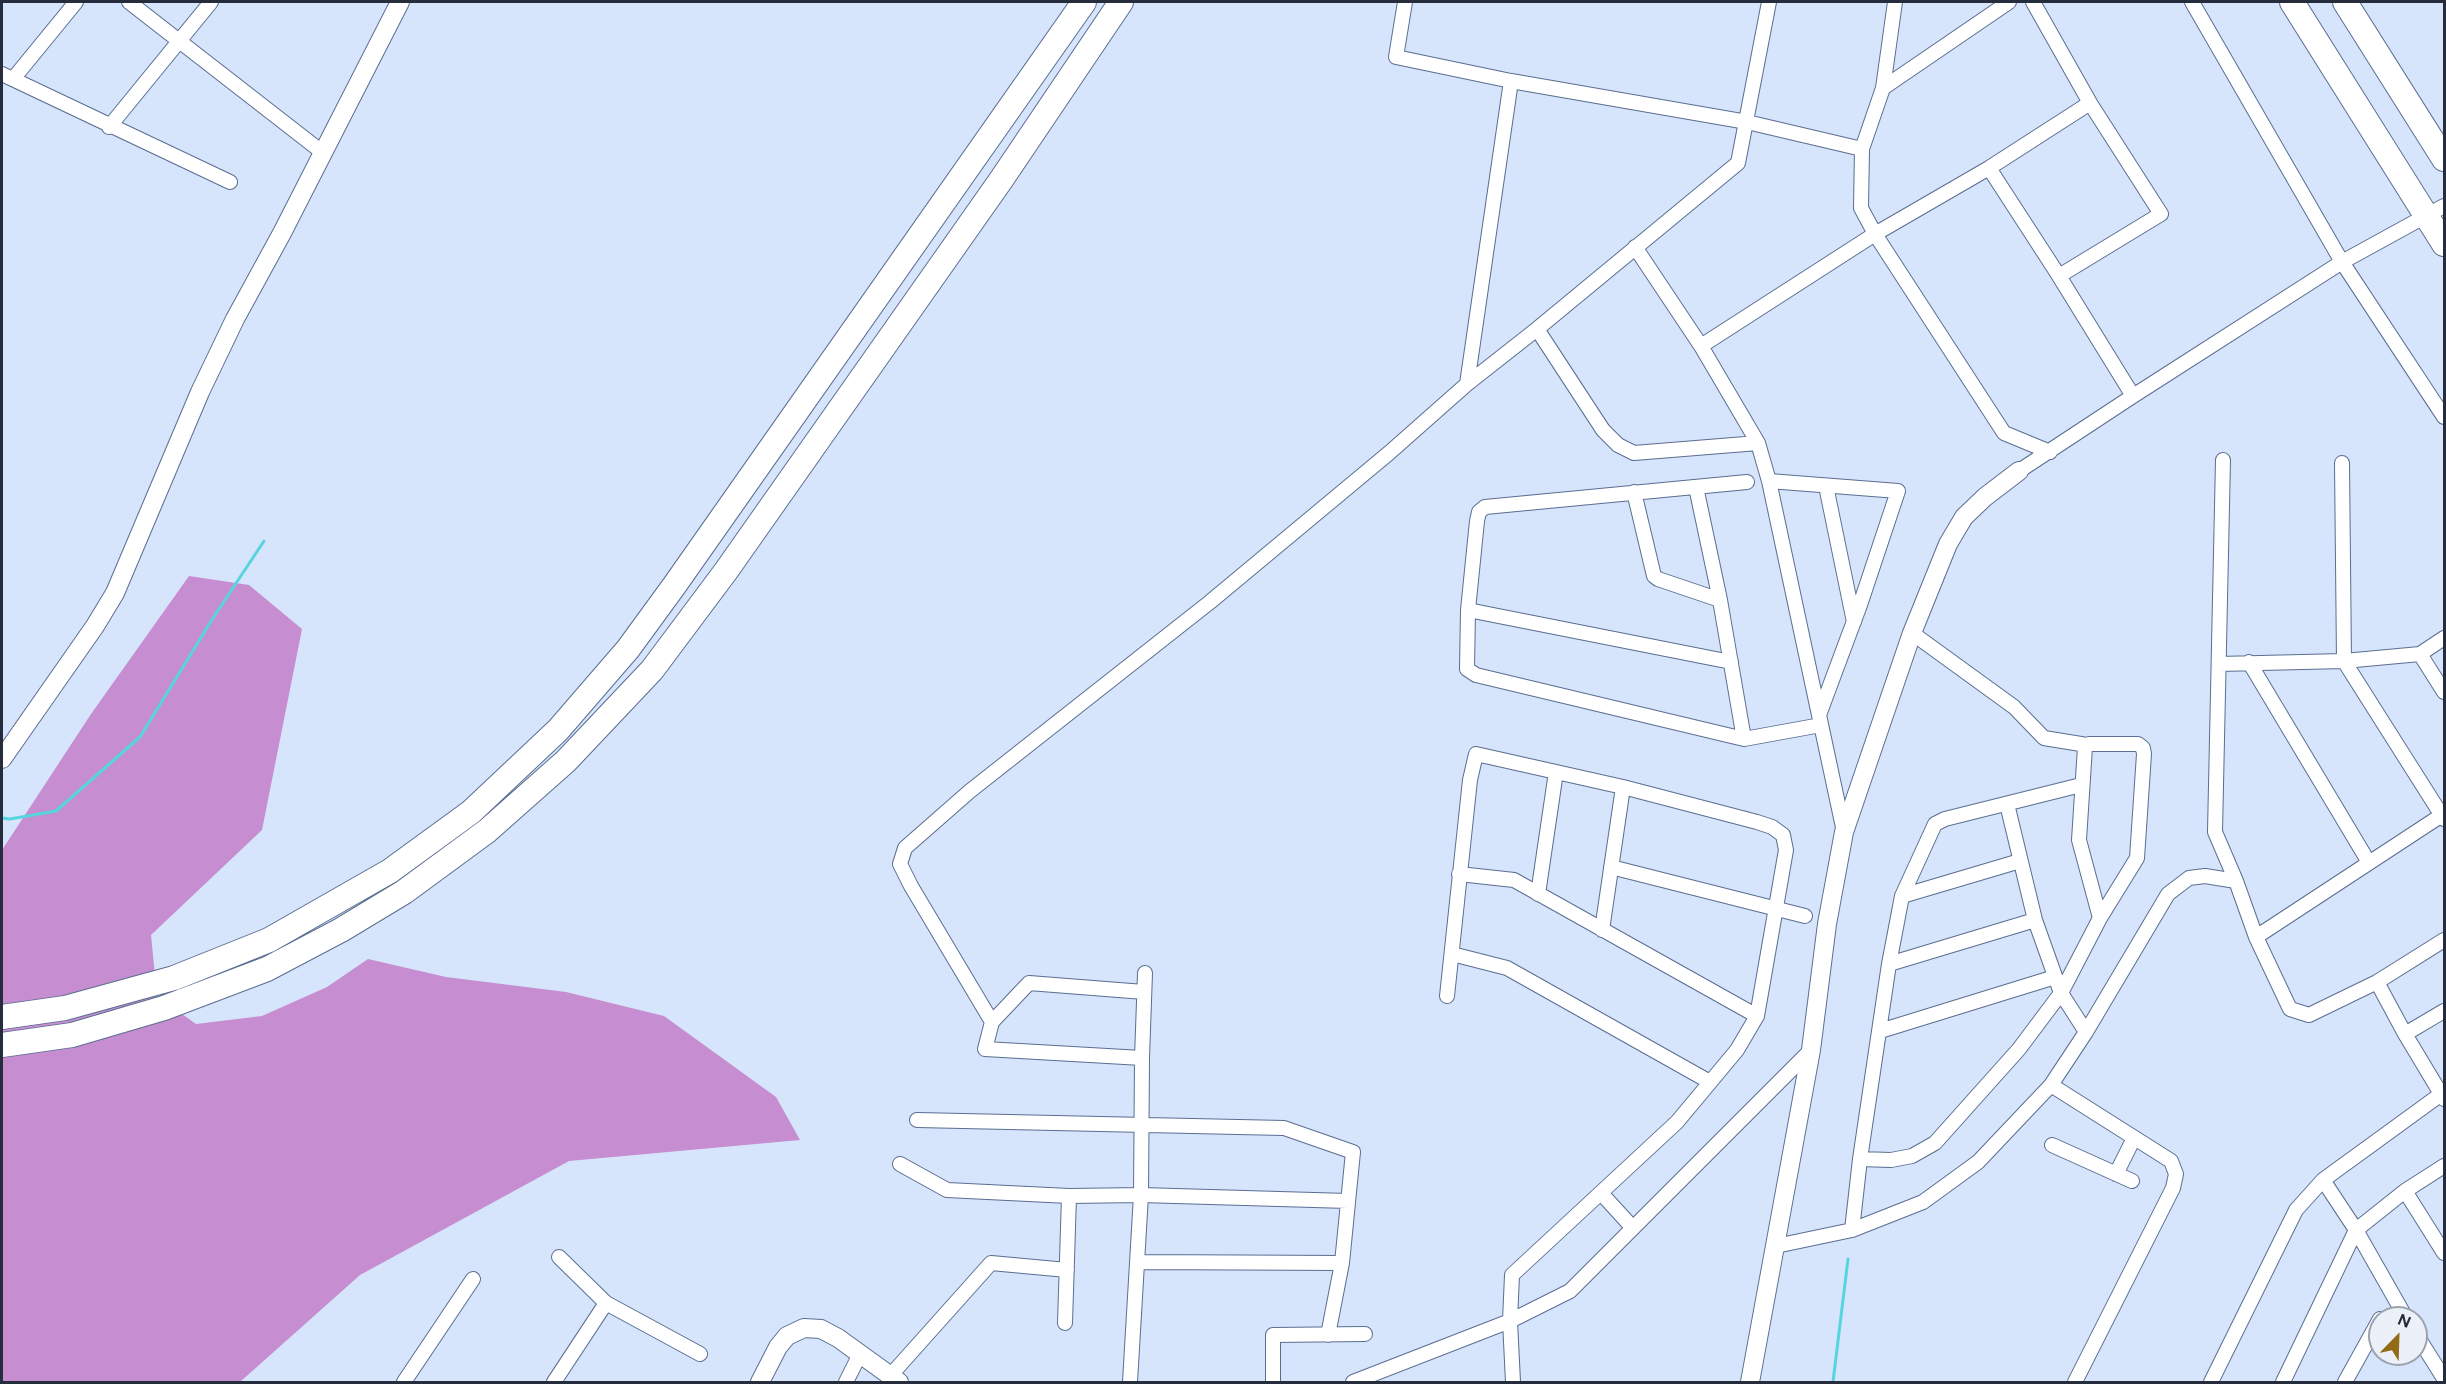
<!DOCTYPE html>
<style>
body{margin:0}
#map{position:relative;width:2446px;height:1384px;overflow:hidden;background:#d6e4fc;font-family:Figtree,sans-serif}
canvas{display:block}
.frame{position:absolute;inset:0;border:3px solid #252d3c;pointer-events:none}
.north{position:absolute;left:2368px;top:1306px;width:60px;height:60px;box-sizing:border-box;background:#ecf1f9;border:2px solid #9ca3ad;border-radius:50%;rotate:23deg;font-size:16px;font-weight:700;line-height:24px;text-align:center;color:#252d3c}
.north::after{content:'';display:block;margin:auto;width:21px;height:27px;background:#926b14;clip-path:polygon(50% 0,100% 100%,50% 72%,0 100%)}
</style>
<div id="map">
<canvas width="2446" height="1384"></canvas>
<div class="frame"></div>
<div class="north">N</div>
</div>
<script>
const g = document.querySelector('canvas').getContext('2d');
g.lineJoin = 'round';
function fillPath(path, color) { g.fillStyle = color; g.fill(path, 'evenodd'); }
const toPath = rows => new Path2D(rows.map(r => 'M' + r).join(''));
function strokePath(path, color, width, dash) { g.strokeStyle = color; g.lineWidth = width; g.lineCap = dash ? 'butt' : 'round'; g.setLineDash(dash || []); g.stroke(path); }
fillPath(toPath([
 [189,576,249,585,302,629,262,830,151,935,157,996,196,1024,262,1016,327,987,368,959,446,977,566,992,664,1016,776,1097,800,1140,569,1161,360,1275,240,1382,2,1382,2,850,91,714]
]), '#c68ed0');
strokePath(toPath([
 [2,818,10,819,56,811,140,737,213,618,264,541],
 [1833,1382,1848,1259]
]), '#56d5de', 3);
const street = toPath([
 [129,2,322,152],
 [1405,2,1396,57,1511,81,1747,122,1862,149],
 [2009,2,1883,88,1862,149,1861,208,1875,234,2004,433,2050,452],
 [2192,2,2342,262,2444,417],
 [2,74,230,182],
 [13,79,76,2],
 [1883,88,1895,2],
 [109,127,211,2],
 [1989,168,2059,276,2161,214,2090,103,2033,2],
 [1635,247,1701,346,1758,443,1769,481,1844,832],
 [2059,276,2133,396],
 [1537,329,1603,430,1618,445,1634,453,1758,443],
 [1701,346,1875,234,1989,168,2090,103],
 [1467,384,1511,81],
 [2223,460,2215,832,2236,881,2256,937,2290,1009,2309,1015,2377,982,2444,940],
 [2342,463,2344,661,2444,819],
 [2019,471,2133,396,2342,262,2444,206],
 [1769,481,1898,491,1860,605,1819,715],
 [1747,482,1485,507,1479,512,1477,521,1468,610,1467,669,1476,675,1744,739,1821,725],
 [1826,486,1854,622],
 [1696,487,1720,600,1744,739],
 [1634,492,1654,576,1658,579,1720,600],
 [1468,610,1731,662],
 [1912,633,2014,707,2044,738,2087,745],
 [2420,654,2444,692],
 [2249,662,2368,861],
 [2219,664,2344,661,2420,654,2444,638],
 [2007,804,2035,920,2061,993,2086,1032],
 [1611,867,1805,916],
 [1459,874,1514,880,1757,1016],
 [1538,894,1556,772],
 [1902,896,2020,861],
 [1602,930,1623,787],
 [2256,937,2442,815],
 [1452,954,1507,968,1710,1082],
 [1889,964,2035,920],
 [2377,982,2405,1034,2444,1099],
 [1447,996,1470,780,1476,754,1623,787,1757,822,1772,827,1783,835,1786,850,1757,1016,1737,1050,1677,1122,1512,1275,1510,1321,1513,1382],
 [992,1022,911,886,900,864,905,848,970,791,1210,602,1389,453,1467,384,1537,329,1738,163,1769,2],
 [1880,1031,2055,977],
 [2405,1034,2444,1011],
 [1142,1058,985,1049,992,1022,1029,983,1144,992],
 [2051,1085,2171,1161,2176,1174,2173,1188,2075,1382],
 [917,1120,1284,1128,1353,1152,1342,1263,1328,1335],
 [2052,1145,2132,1181],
 [1860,1159,1891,1160,1912,1156,1935,1143,2019,1049,2061,993,2100,918,2079,840,2085,747,2089,744,2138,744,2143,748,2144,754,2137,858,2100,918],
 [900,1164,947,1190,1069,1196,1141,1195,1348,1201],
 [2116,1174,2134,1138],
 [2323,1180,2356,1230,2406,1318],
 [2405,1191,2444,1253],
 [1601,1193,1632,1227],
 [1852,1230,1860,1159,1889,964,1902,896,1935,824,1945,819,2081,785],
 [1776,1246,1852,1230,1923,1202,1978,1162,2051,1085,2086,1032,2168,894,2189,878,2205,876,2236,881],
 [559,1257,606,1303,700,1354],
 [1138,1262,1342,1263],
 [1065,1323,1069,1196],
 [2416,1334,2443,1377],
 [890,1376,991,1263,1067,1270],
 [404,1382,473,1279],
 [554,1382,606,1303],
 [846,1382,860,1354],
 [1130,1382,1141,1195,1142,1058,1145,973],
 [1273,1382,1273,1335,1365,1334],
 [1353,1382,1510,1321,1570,1291,1811,1050],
 [2211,1382,2296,1210,2323,1180,2444,1092],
 [2283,1382,2356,1230,2405,1191,2444,1166],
 [2345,1382,2380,1319]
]);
const secondary = toPath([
 [2,759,95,626,115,593,200,392,235,319,282,233,400,2],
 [760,1382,778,1347,787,1336,804,1328,821,1329,838,1338,899,1382],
 [1750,1382,1811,1050,1827,924,1844,832,1912,633,1948,544,1964,517,1985,497,2019,471]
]);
const highway = toPath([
 [2292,2,2444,244],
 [2345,2,2444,159],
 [2,1017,65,1008,174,978,269,940,390,871,471,812,558,730,628,649,674,586,1084,2],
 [2,1045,72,1035,164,1008,267,969,341,930,404,892,487,831,566,761,652,670,726,571,1001,180,1121,2]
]);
strokePath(street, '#5a6e91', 16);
strokePath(secondary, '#5a6e91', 20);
strokePath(highway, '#5a6e91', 26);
strokePath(street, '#fff', 14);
strokePath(secondary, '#fff', 18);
strokePath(highway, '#fff', 24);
</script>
